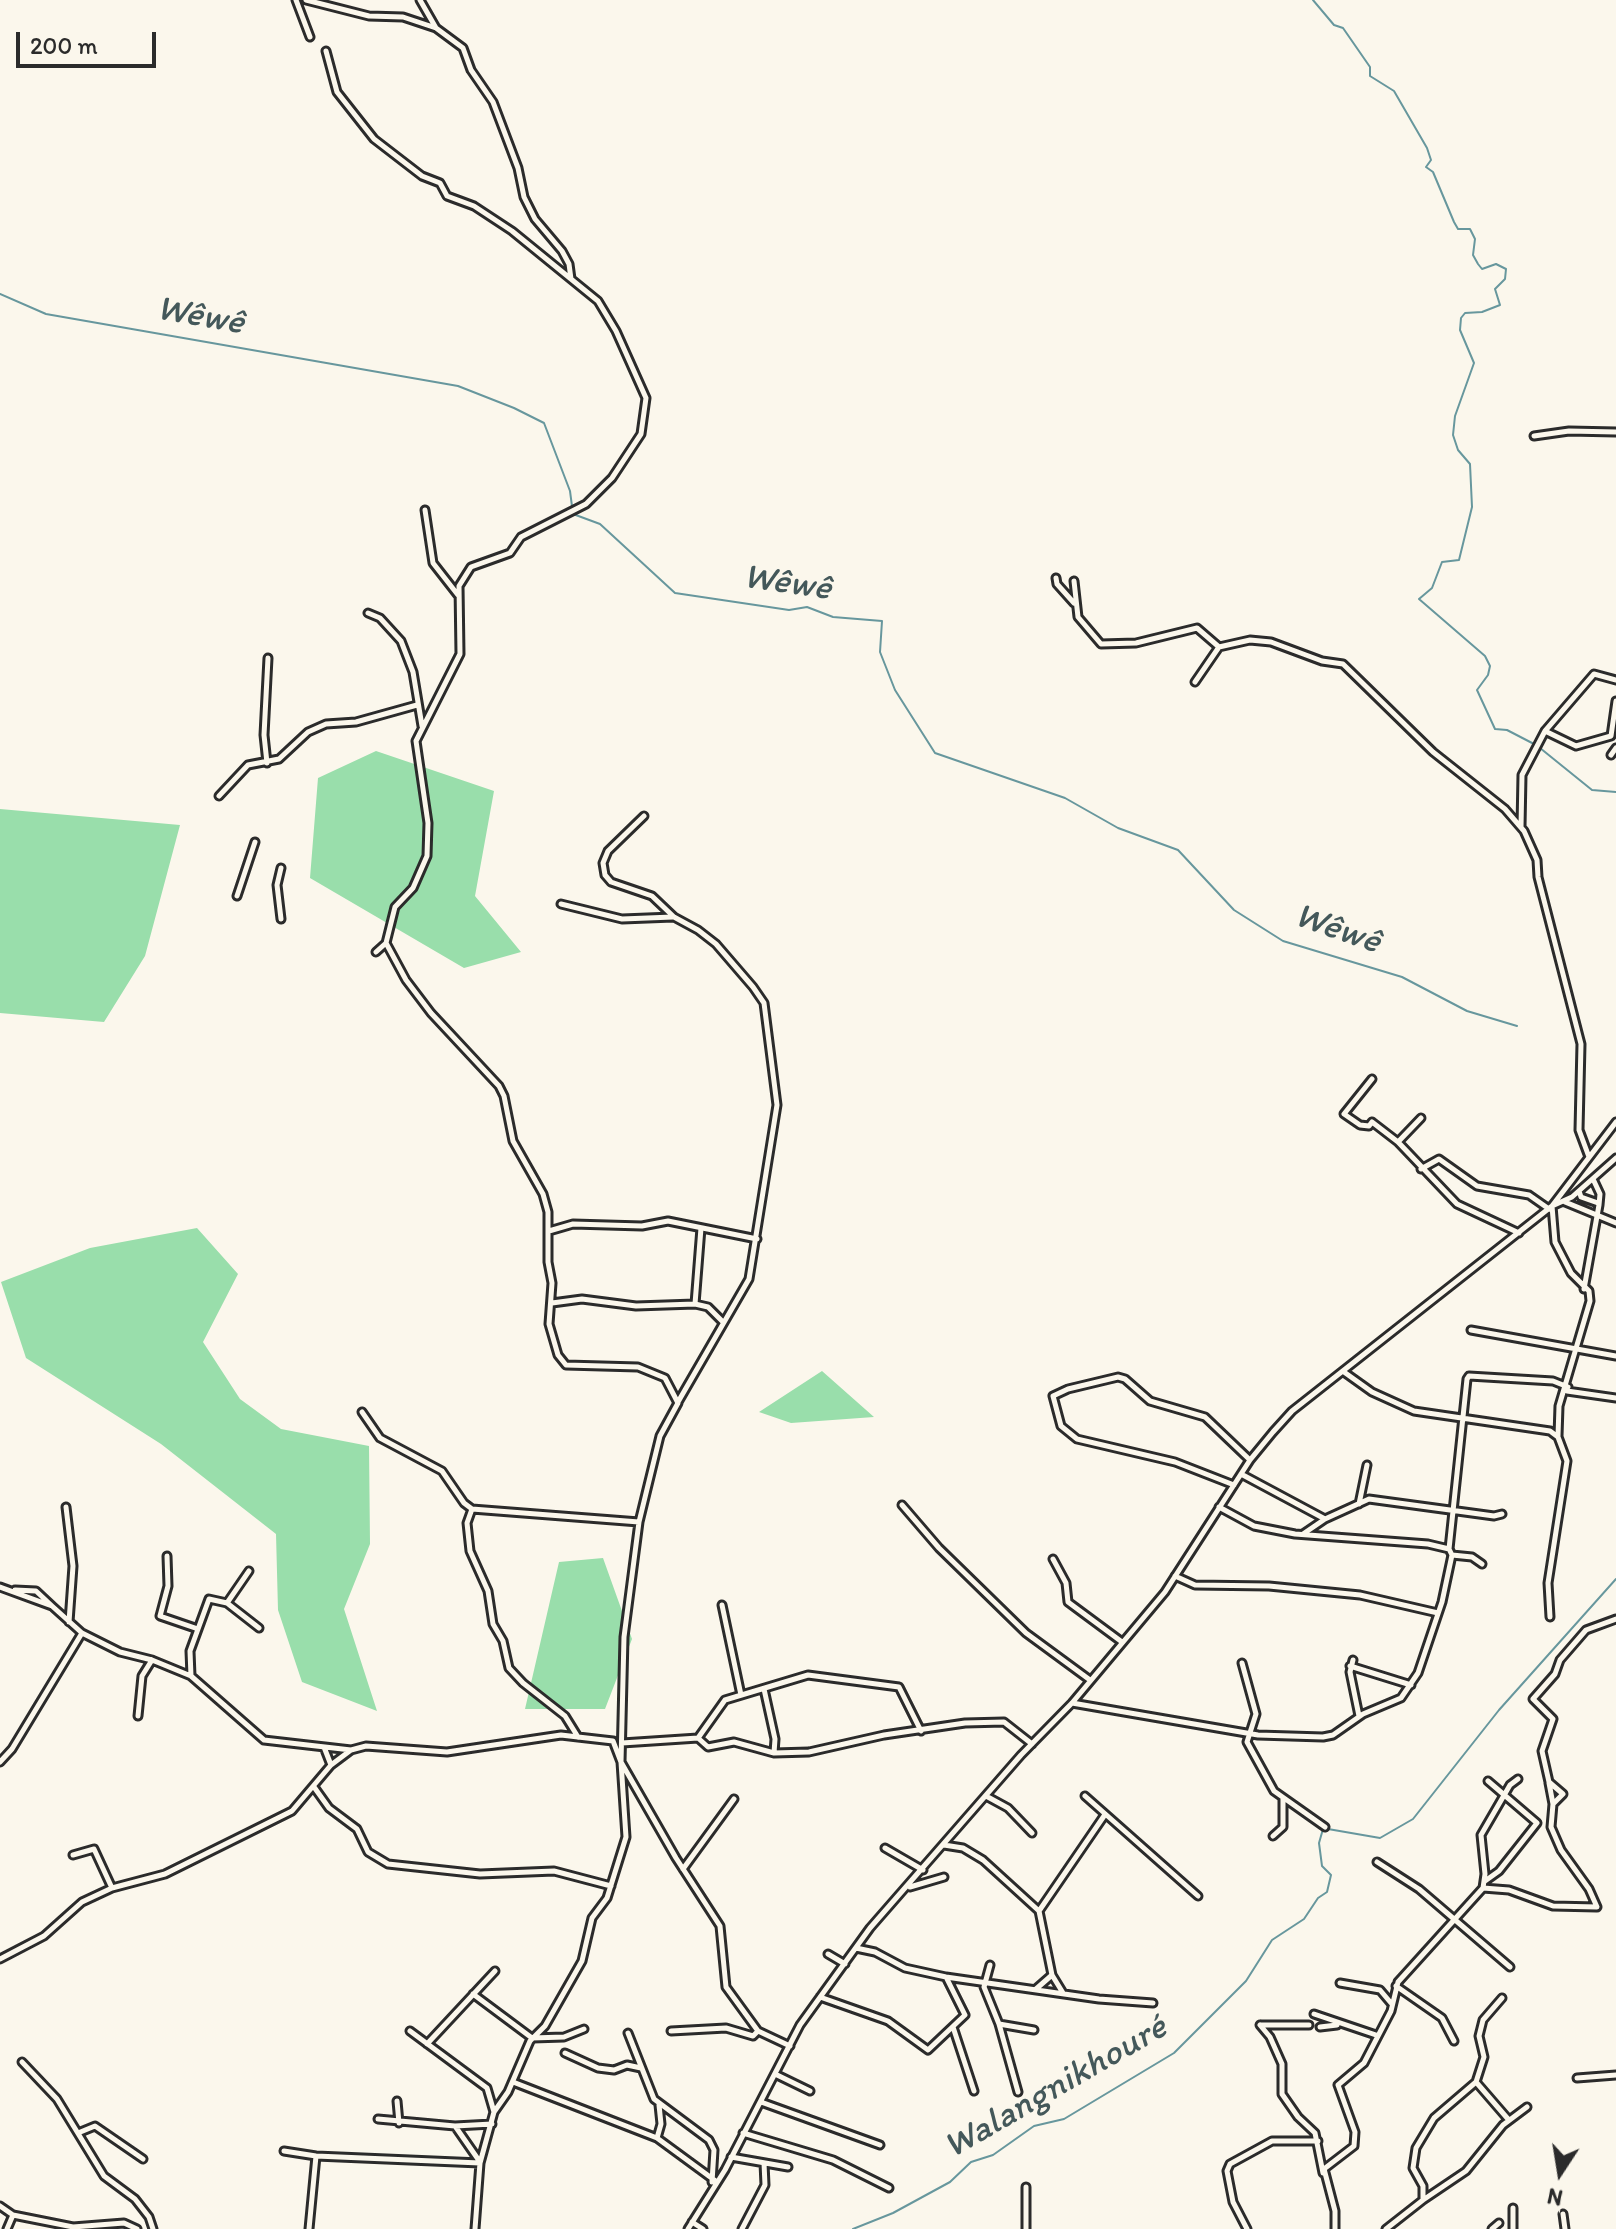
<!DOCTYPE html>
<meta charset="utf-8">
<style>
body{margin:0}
#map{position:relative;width:1616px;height:2229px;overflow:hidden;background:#fbf7ec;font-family:Itim,sans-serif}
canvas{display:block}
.north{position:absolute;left:1520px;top:2133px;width:80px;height:80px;-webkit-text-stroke:6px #fbf7ec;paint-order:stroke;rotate:192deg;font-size:22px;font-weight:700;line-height:32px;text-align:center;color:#2b2b2b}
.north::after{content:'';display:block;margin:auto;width:28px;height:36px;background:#2b2b2b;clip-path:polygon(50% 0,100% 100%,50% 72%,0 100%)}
.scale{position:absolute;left:16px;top:32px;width:140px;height:36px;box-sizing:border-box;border:4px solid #2b2b2b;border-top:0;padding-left:10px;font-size:24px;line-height:28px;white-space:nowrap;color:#2b2b2b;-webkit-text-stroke:6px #fbf7ec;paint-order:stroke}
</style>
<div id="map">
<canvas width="1616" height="2229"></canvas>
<div class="north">N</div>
<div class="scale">200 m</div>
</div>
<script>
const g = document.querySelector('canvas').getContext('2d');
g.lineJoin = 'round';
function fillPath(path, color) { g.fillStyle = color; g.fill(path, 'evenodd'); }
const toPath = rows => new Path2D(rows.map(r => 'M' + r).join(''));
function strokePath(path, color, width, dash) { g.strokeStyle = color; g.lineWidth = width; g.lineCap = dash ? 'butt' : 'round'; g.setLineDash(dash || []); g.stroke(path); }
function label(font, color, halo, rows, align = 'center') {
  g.font = font + ' Itim,sans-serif'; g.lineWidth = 6; g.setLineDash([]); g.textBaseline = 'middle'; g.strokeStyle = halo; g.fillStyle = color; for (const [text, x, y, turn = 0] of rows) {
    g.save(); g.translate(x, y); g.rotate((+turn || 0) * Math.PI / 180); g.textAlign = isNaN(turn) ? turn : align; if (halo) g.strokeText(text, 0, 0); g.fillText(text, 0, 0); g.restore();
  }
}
fillPath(toPath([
 [376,751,494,791,475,896,521,952,464,968,310,878,318,778],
 [0,809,180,825,145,956,104,1022,0,1013],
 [197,1228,238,1274,203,1342,240,1399,281,1429,369,1446,370,1544,344,1609,377,1711,302,1682,278,1610,276,1534,161,1444,26,1358,1,1282,90,1248],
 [822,1371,874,1417,791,1423,759,1412],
 [603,1558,632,1639,605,1709,525,1709,559,1562]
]), '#99deab');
strokePath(toPath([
 [1313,0,1334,25,1343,28,1370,67,1370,76,1394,91,1427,148,1431,160,1426,167,1433,172,1454,222,1458,229,1470,229,1475,239,1473,255,1478,264,1482,269,1496,264,1506,269,1505,279,1495,289,1500,305,1482,312,1465,313,1461,318,1460,330,1474,363,1455,416,1453,435,1458,450,1470,464,1472,507,1459,560,1442,562,1432,588,1419,599,1485,656,1490,666,1488,675,1477,690,1495,729,1507,730,1534,744],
 [0,294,46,314,458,386,514,408,544,423,570,491,573,514,600,524,675,593,789,610,807,607,833,617,882,621,880,652,895,690,935,753,1065,798,1118,828,1178,850,1234,910,1283,941,1402,977,1467,1011,1517,1026],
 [1540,748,1592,790,1616,792],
 [1328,1829,1380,1838,1413,1819,1499,1710,1616,1579],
 [853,2229,893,2213,950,2182,971,2162,993,2155,1034,2126,1064,2119,1174,2053,1246,1981,1272,1940,1304,1919,1318,1898,1327,1892,1331,1875,1322,1866,1319,1843,1323,1829]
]), '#67979d', 2);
const street = toPath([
 [296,0,310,37],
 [306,0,369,16,403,17,436,28],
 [420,0,436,28,463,48,471,70,493,102,518,168,524,197,535,219,562,251,569,264,571,279],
 [326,51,337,92,374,139,422,176,440,183,447,196,474,206,512,231,598,301,616,331,646,398,641,434,612,478,586,504,521,537,510,553,471,567,459,586,460,654,416,741,428,823,427,856,413,888,395,907,386,943,406,980,431,1013,499,1086,504,1096,513,1141,543,1194,548,1212,548,1262,552,1283,549,1324,558,1355,566,1365,638,1367,665,1378,678,1403,660,1436,639,1522,624,1637,621,1762,626,1837,607,1898,592,1918,582,1961,545,2026,530,2041,508,2092,494,2112,480,2163,475,2229],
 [1534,436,1569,431,1616,432],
 [425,510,433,563,458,595],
 [1056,578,1057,584,1074,603],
 [1074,581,1078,617,1101,644,1136,643,1197,628,1219,647,1250,640,1271,642,1322,661,1343,664,1433,752,1505,809,1524,831,1537,860,1538,877,1581,1044,1579,1130,1589,1157],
 [368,613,380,618,401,641,413,672,422,726],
 [1195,682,1219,647],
 [1545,731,1576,746,1611,736,1616,701],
 [1611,755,1616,748],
 [267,763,264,735,268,658],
 [219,796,248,765,279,759,308,732,326,724,356,722,417,705],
 [644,816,608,851,603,863,605,875,611,882,652,896,674,917,698,930,716,944,753,987,764,1003,777,1105,749,1279,678,1402],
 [1521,827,1522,775,1545,731,1594,674,1616,680],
 [281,868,277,885,281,919],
 [237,896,255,842],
 [561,904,622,919,673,917],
 [376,952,386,943],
 [1372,1079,1344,1114,1360,1125,1369,1126,1372,1122,1398,1142,1457,1204,1519,1233],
 [1398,1142,1421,1118],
 [1421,1169,1439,1159,1477,1186,1529,1195,1549,1209],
 [1579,1191,1581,1197,1598,1203],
 [1565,1202,1616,1223],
 [549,1231,573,1224,642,1226,668,1221,757,1239],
 [1584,1289,1599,1205,1600,1194,1593,1179],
 [552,1303,582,1299,636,1306,695,1304,708,1307,722,1321],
 [695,1304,701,1228],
 [1471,1330,1616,1356],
 [1344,1372,1372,1392,1414,1411,1550,1431,1558,1437,1567,1461,1548,1583,1550,1617],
 [1567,1391,1616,1398],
 [362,1412,380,1438,442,1471,464,1503,472,1509,639,1522],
 [1558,1436,1559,1406,1590,1301,1589,1291,1571,1273,1555,1242,1552,1206,1572,1197,1616,1158],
 [1241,1474,1325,1519],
 [1234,1485,1175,1462,1077,1439,1061,1426,1053,1396,1068,1389,1118,1377,1125,1379,1150,1401,1205,1417,1250,1460],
 [1359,1504,1367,1465],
 [902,1505,939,1548,1026,1633,1090,1680],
 [66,1507,73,1566,69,1622],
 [1219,1507,1254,1526,1295,1534,1428,1544,1449,1549],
 [472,1509,467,1523,470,1551,488,1591,493,1624,503,1641,509,1668,523,1683,565,1716,578,1737],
 [1303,1534,1325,1519,1369,1499,1494,1516,1502,1514],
 [1452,1555,1472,1557,1482,1564],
 [167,1556,168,1586,160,1616,198,1629],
 [1053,1559,1066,1583,1068,1602,1122,1642],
 [1175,1576,1195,1585,1269,1586,1360,1595,1438,1613],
 [0,1587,52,1606,82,1633,120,1652,152,1660,191,1676,264,1740,351,1750],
 [15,1590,36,1591,52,1606],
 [227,1603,249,1571],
 [722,1605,741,1695],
 [1353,1660,1350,1672,1359,1716],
 [1242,1663,1256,1714,1247,1742,1274,1791,1325,1827],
 [1350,1666,1411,1685],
 [191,1676,190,1651,209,1599,227,1603,259,1628],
 [764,1689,775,1739,774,1753],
 [1072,1703,1258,1735,1323,1737,1333,1735,1363,1714,1401,1698,1418,1673,1442,1602,1452,1555,1449,1549,1467,1379,1469,1376,1553,1381,1568,1387],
 [138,1716,142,1676,152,1660],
 [698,1738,708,1747,734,1742,774,1753,809,1752,884,1735,965,1723,1004,1722,1032,1744],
 [622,1743,698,1738,725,1700,808,1675,899,1687,921,1731],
 [324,1747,331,1765],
 [0,1762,12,1749,82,1633],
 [1549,1783,1553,1804],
 [314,1787,329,1808,357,1829,368,1852,388,1864,480,1874,554,1871,611,1886],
 [986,1796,1008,1808,1032,1833],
 [1085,1796,1198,1896],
 [1273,1836,1283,1827,1283,1799],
 [944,1845,963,1848,983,1860,1039,1911],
 [885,1848,923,1870],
 [73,1855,94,1849,112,1888],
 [1377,1862,1419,1889,1510,1967],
 [683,1869,734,1799],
 [1485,1881,1499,1871,1537,1823,1488,1781],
 [910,1887,944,1877],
 [1483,1888,1509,1890,1553,1906,1597,1907,1589,1889,1561,1850,1551,1827,1553,1804,1563,1794,1549,1782,1542,1751,1553,1719,1533,1699,1555,1674,1560,1660,1586,1630,1616,1619],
 [856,1948,875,1952,905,1968,946,1977,1099,1999,1153,2003],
 [828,1954,845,1964],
 [0,1959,44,1936,82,1902,112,1888,165,1874,292,1811,331,1765,351,1750,366,1746,447,1752,561,1735,578,1737,613,1741,621,1762,676,1858,720,1926,726,1987,758,2031,790,2046],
 [990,1965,984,1987,999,2024,1018,2092],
 [1340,1983,1380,1990,1391,2003],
 [1396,1986,1442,2018,1454,2041],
 [1036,1989,1052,1975],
 [1063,1993,1052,1975,1039,1911,1104,1816],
 [473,1994,532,2038,564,2037,584,2029],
 [820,1997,888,2021,928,2050,965,2015,946,1977],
 [1314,2014,1376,2035],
 [999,2024,1034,2030],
 [1260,2025,1270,2037,1282,2064,1282,2094,1298,2117,1315,2133,1323,2173],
 [1261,2025,1309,2025],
 [953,2027,974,2091],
 [1320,2027,1337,2025],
 [410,2031,487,2088,494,2112],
 [671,2031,726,2028,753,2036,758,2031],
 [628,2033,654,2099,709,2140,714,2150,712,2182],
 [427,2044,495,1971],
 [565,2053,598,2068,614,2070,627,2065,641,2068],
 [22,2062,57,2099,104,2176,135,2199,149,2217,153,2229],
 [775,2074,810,2091],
 [1577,2078,1616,2075],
 [513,2082,657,2138,717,2182],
 [1476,2082,1508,2119],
 [397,2101,399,2123],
 [761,2102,880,2145],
 [378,2119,455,2126,480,2162],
 [455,2126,492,2124],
 [78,2133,95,2126,143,2159],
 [743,2133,833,2160,889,2188],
 [657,2138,661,2124,659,2105],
 [284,2151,316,2156,480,2163],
 [731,2157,788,2167],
 [1423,2200,1466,2171,1503,2125,1527,2107],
 [0,2206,13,2215,73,2227,124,2223,137,2229],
 [1513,2208,1513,2229],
 [1563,2214,1565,2229],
 [692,2222,703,2229],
 [7,2229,13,2215],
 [309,2229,316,2156],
 [688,2229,725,2170,800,2025,870,1928,1021,1755,1072,1703,1165,1592,1250,1460,1273,1432,1292,1411,1552,1206,1616,1122],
 [742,2229,765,2185,764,2163],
 [1026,2229,1026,2187],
 [1247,2229,1233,2202,1227,2171,1230,2164,1272,2141,1318,2141],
 [1335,2229,1335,2211,1324,2169,1354,2146,1355,2132,1338,2085,1364,2063,1391,2011,1398,1982,1483,1888,1485,1874,1481,1835,1510,1785,1518,1779],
 [1386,2229,1423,2200,1423,2186,1413,2168,1416,2148,1434,2118,1476,2082,1484,2057,1479,2036,1483,2020,1502,1998],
 [1492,2229,1499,2223]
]);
strokePath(street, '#2b2b2b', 11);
strokePath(street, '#fbf7ec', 5);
label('italic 36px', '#44585a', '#fbf7ec', [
 ["Wêwê",200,317,10],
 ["Wêwê",787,584,8],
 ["Wêwê",1337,930,19],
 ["Walangnikhouré",1056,2088,-30]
]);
</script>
